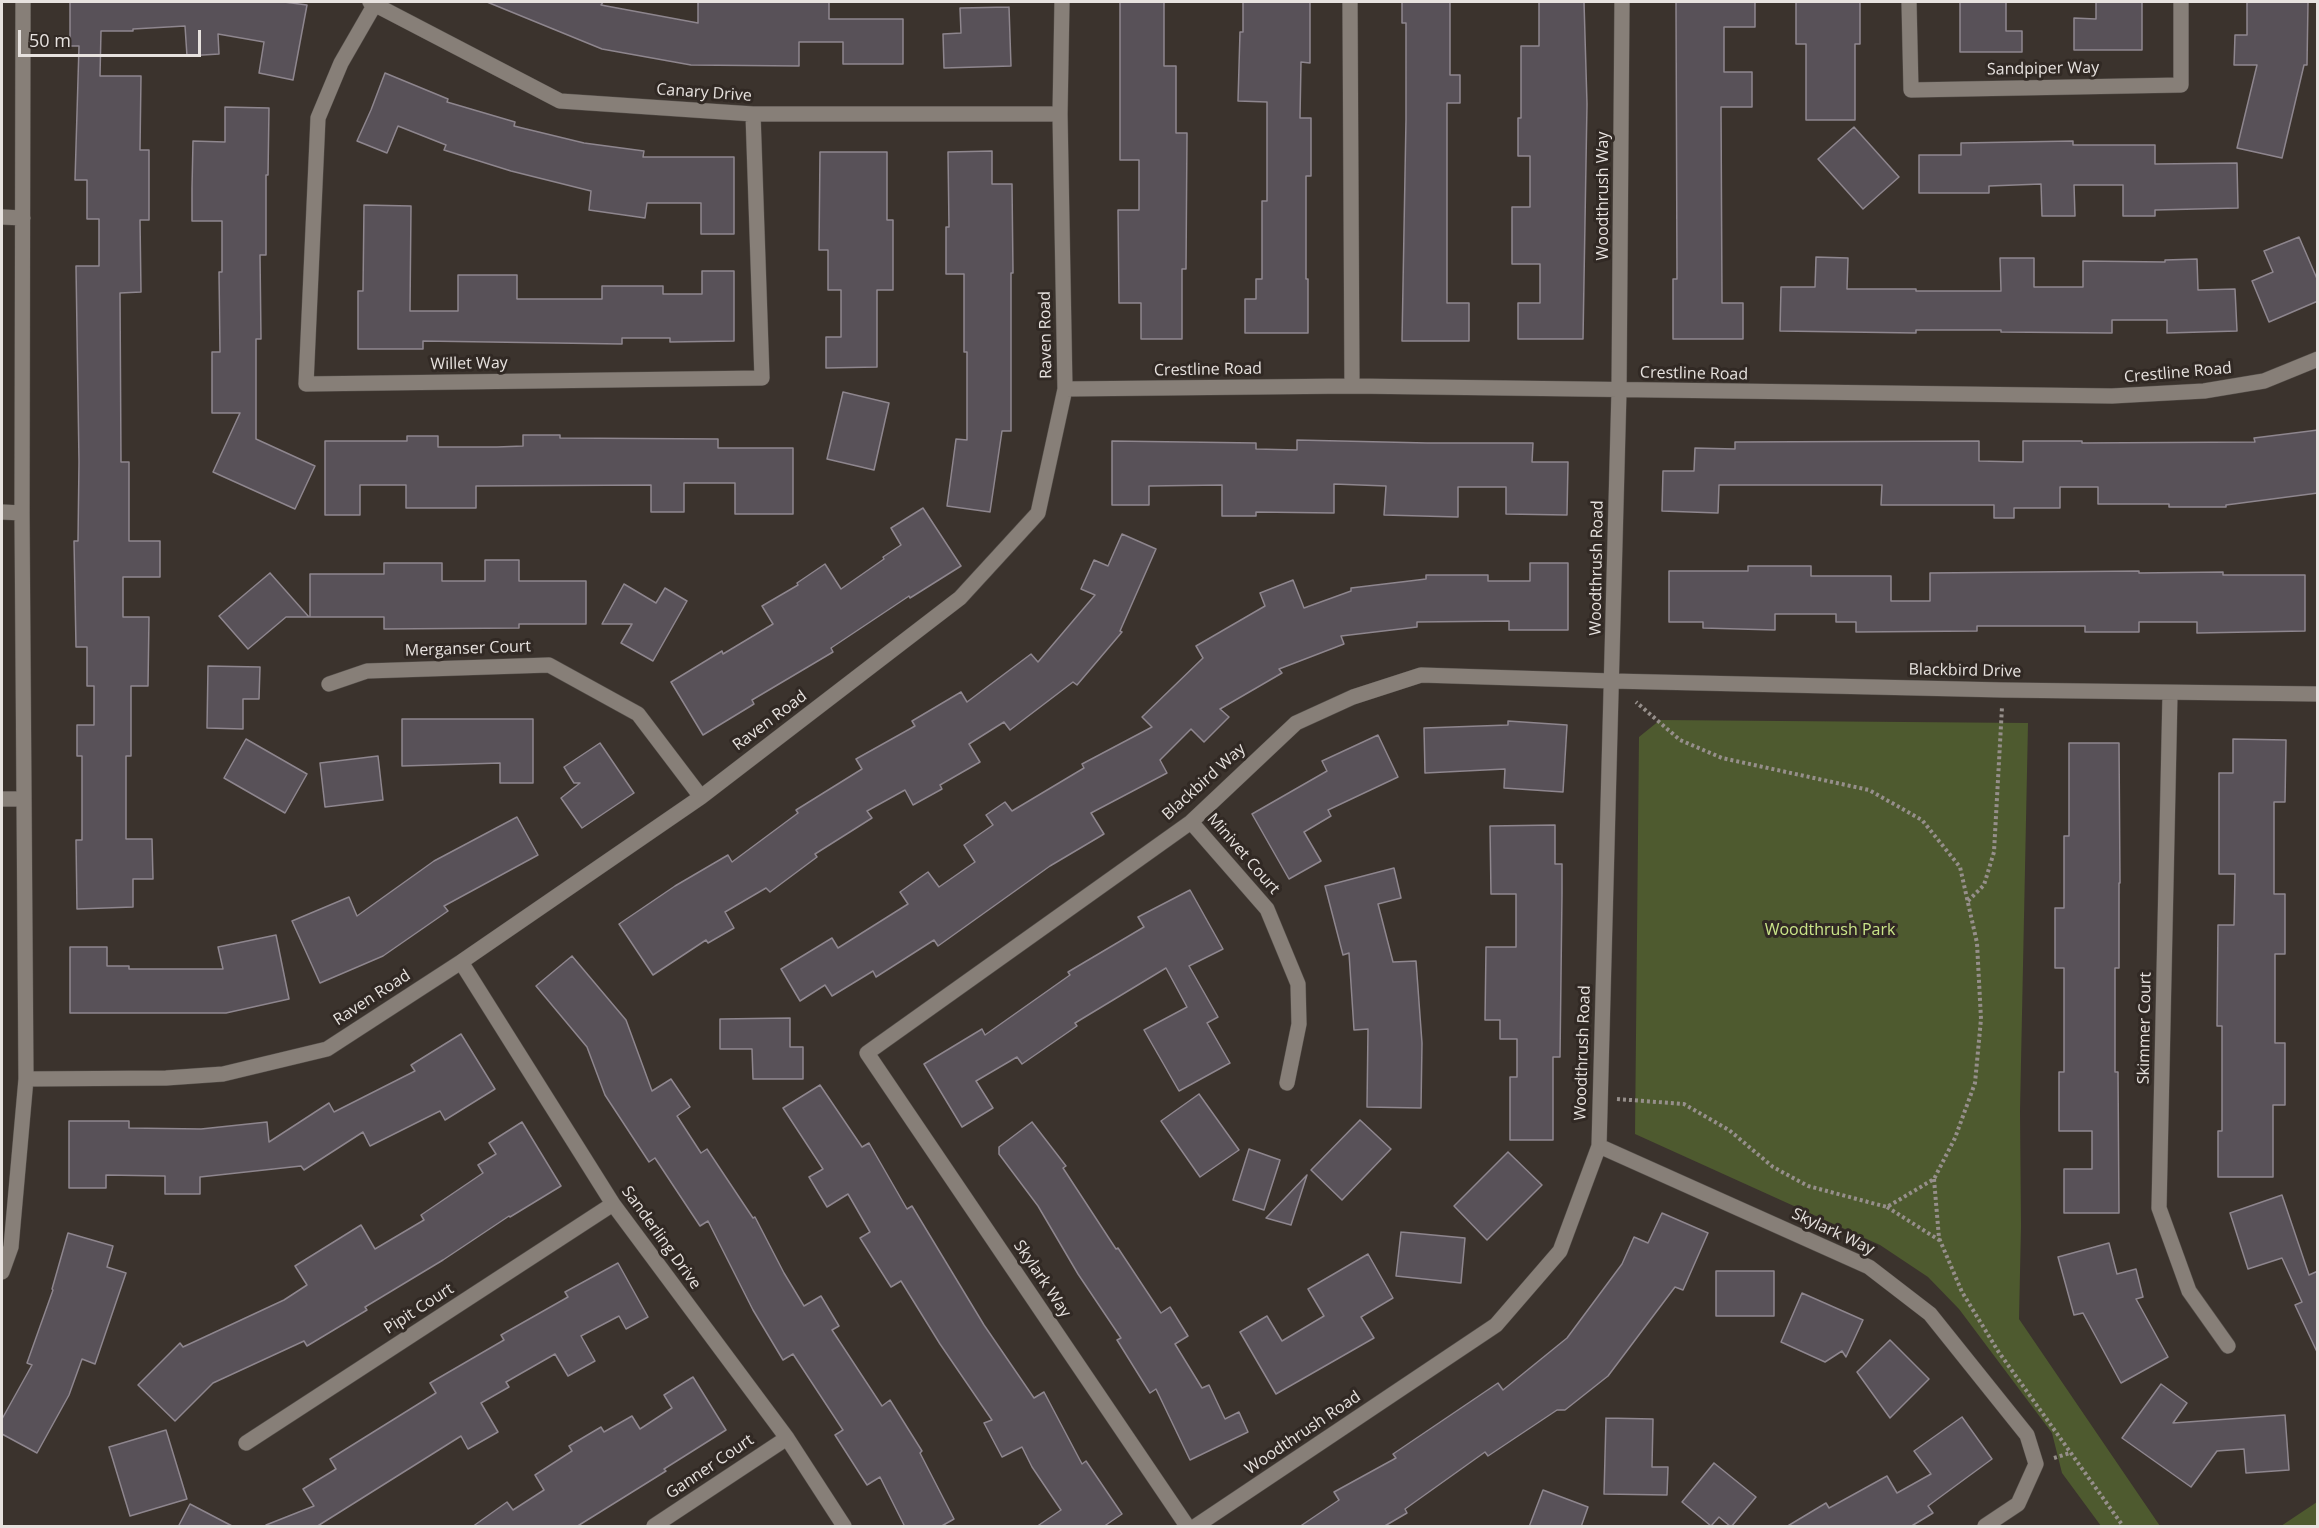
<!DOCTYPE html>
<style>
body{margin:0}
#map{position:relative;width:2319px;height:1528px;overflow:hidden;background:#3b332d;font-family:"Open Sans",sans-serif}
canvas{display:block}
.frame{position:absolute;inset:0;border:3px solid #e7e2df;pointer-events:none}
.scale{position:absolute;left:18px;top:30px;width:183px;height:27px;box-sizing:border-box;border:3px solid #e7e2df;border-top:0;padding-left:8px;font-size:18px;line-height:21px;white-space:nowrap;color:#e7e2df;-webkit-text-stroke:4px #312924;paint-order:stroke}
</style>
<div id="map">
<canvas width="2319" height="1528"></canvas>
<div class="frame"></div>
<div class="scale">50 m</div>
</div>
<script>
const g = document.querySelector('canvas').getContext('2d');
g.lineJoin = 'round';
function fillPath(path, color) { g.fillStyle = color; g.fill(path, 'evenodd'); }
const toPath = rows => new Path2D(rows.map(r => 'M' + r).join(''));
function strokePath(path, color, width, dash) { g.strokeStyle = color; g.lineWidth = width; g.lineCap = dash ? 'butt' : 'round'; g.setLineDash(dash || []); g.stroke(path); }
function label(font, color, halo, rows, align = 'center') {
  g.font = font + ' "Open Sans",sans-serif'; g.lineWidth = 6; g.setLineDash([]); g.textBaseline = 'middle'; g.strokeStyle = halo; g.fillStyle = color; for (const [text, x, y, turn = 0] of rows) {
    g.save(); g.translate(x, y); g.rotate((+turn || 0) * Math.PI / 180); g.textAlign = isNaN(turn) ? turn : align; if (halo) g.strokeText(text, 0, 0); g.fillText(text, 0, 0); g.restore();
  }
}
fillPath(toPath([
 [1660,720,2028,723,2020,1111,2021,1226,2019,1319,2160,1526,2101,1526,2062,1473,2052,1433,1959,1309,1928,1277,1880,1245,1635,1134,1639,737],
 [2317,1502,2317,1526,2281,1526]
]), '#4e5a2f');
const building = toPath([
 [70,2,284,2,307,5,293,80,259,73,264,42,218,34,219,54,187,56,185,26,133,29,133,31,101,31,100,76,141,76,140,150,149,150,149,220,140,220,141,292,120,293,121,462,129,462,129,541,160,541,160,577,123,577,123,617,149,617,148,686,131,686,131,756,126,756,126,839,152,839,153,879,133,879,133,907,77,909,76,840,82,840,82,756,77,756,77,725,94,725,94,686,87,686,87,647,76,647,74,541,78,541,79,462,76,266,99,266,99,219,87,219,87,180,75,180,79,46,70,46,70,2],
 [487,2,603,2,601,5,698,23,698,2,829,2,829,19,903,19,903,64,843,64,843,42,799,42,799,66,691,65,602,49,487,2],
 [1120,2,1164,2,1164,66,1176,66,1176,133,1187,133,1186,269,1182,269,1182,339,1141,339,1141,303,1119,303,1118,210,1139,210,1139,160,1120,160,1120,2],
 [1243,2,1310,2,1310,63,1301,62,1300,118,1311,118,1311,176,1306,176,1306,279,1308,279,1308,333,1245,333,1245,299,1256,299,1256,279,1262,279,1262,201,1267,201,1267,102,1238,101,1240,32,1243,32,1243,2],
 [1402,2,1450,2,1450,75,1460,75,1460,103,1447,103,1447,303,1469,303,1469,341,1402,341,1406,119,1406,23,1402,23,1402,2],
 [1539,2,1584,2,1587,104,1583,339,1518,339,1518,303,1540,303,1540,264,1512,264,1512,207,1530,207,1530,156,1518,156,1518,118,1521,118,1521,46,1539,46,1539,2],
 [1676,2,1755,2,1755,27,1724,27,1724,72,1752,72,1752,107,1721,107,1722,303,1743,303,1743,339,1673,339,1673,279,1677,279,1676,2],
 [1796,2,1860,2,1860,44,1855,44,1855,120,1806,120,1806,44,1796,44,1796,2],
 [1960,2,2006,2,2006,31,2022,31,2022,52,1960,52,1960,2],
 [2096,2,2142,2,2142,50,2074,50,2074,18,2096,19,2096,2],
 [2247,2,2308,2,2307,65,2304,65,2282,158,2237,148,2257,65,2234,65,2235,35,2247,35,2247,2],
 [1009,7,1011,66,944,68,943,34,961,33,960,8,1009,7],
 [385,73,448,99,447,102,515,122,514,126,584,143,644,151,643,157,734,157,734,234,701,234,701,203,647,203,645,218,589,210,591,191,511,171,444,150,446,145,398,126,387,153,357,141,371,110,385,73],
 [225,107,269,108,268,175,266,175,266,255,260,255,261,339,256,339,256,439,315,466,295,509,213,472,240,413,212,413,212,352,220,352,219,272,222,272,222,221,192,221,192,188,193,141,225,142,225,107],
 [1854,127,1899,177,1863,209,1818,159,1854,127],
 [2073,141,2073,145,2155,145,2155,164,2237,163,2238,208,2155,210,2155,216,2123,216,2123,185,2074,185,2075,216,2042,216,2041,184,1989,186,1989,193,1919,193,1919,155,1961,155,1961,143,2073,141],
 [992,151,992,184,1012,184,1013,273,1011,273,1011,431,1002,431,990,512,947,506,956,439,967,440,967,352,964,352,964,274,946,274,946,227,949,227,948,152,992,151],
 [820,152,887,152,887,220,893,220,893,290,877,290,877,367,826,368,826,337,841,337,841,290,828,290,828,250,819,250,820,152],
 [364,205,411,206,410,311,458,311,458,275,517,275,517,299,602,299,602,286,663,286,663,294,702,294,702,271,734,271,734,341,670,342,670,338,622,338,622,344,423,341,423,349,358,349,358,291,363,291,364,205],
 [2299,237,2318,281,2318,301,2269,322,2252,281,2273,272,2264,251,2299,237],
 [1816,257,1848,258,1847,289,1916,289,1916,291,2001,291,2000,258,2034,258,2034,287,2083,287,2083,261,2165,262,2165,260,2197,259,2198,290,2235,289,2237,331,2167,333,2167,320,2112,320,2112,333,2001,332,2001,330,1916,330,1916,333,1780,331,1781,287,1815,287,1816,257],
 [843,392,889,403,874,470,827,459,843,392],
 [2318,430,2318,493,2226,505,2226,507,2169,507,2169,504,2098,504,2098,487,2060,487,2060,508,2014,508,2014,518,1994,518,1994,505,1881,505,1882,485,1719,485,1718,513,1662,511,1663,471,1694,471,1695,448,1735,449,1735,442,1979,441,1979,461,2023,462,2023,441,2082,441,2082,443,2255,442,2254,438,2318,430],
 [523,435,560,435,560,438,718,439,718,448,793,448,793,514,735,514,735,483,684,483,684,512,651,512,651,485,476,486,476,508,406,508,406,485,360,485,360,515,325,515,325,441,407,441,407,436,438,436,438,447,497,447,523,446,523,435],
 [1297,440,1427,443,1533,443,1532,462,1568,462,1567,515,1506,514,1506,487,1458,487,1458,517,1384,515,1386,486,1334,484,1334,513,1256,512,1256,516,1222,516,1222,485,1149,486,1149,505,1112,505,1112,441,1256,443,1256,449,1297,450,1297,440],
 [923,508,961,566,910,598,909,596,831,648,833,652,752,700,754,704,703,735,671,682,722,651,723,654,773,624,762,606,798,585,797,583,825,564,841,589,884,559,883,557,901,545,891,528,923,508],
 [1122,534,1156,549,1120,631,1122,632,1077,685,1073,682,1010,730,1004,722,969,744,980,762,940,785,942,789,913,805,905,790,867,811,872,818,815,854,817,857,770,892,766,888,725,912,734,928,708,943,706,940,653,975,619,924,675,886,728,855,732,862,798,813,796,810,862,769,856,759,915,726,912,721,961,692,967,702,1031,654,1038,662,1095,595,1081,589,1094,560,1108,566,1122,534],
 [485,560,519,560,519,581,586,581,586,624,519,624,519,628,384,629,384,617,310,617,310,574,384,574,384,563,442,563,442,581,485,581,485,560],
 [1530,563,1568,563,1568,630,1509,630,1509,621,1417,622,1417,627,1341,636,1344,644,1279,669,1282,673,1220,709,1229,717,1204,742,1191,729,1160,760,1167,773,1091,813,1104,834,1050,866,938,946,934,940,876,977,873,971,832,996,825,985,800,1001,781,969,832,938,838,948,908,904,900,892,928,872,939,887,975,862,964,845,993,825,986,815,1005,802,1012,811,1084,768,1082,764,1152,727,1142,717,1203,658,1196,646,1265,606,1260,593,1293,580,1304,608,1351,591,1351,588,1426,579,1426,575,1488,575,1488,581,1530,581,1530,563],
 [1748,566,1811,566,1811,576,1891,576,1891,601,1930,601,1930,573,2139,571,2139,573,2223,572,2223,575,2305,575,2305,631,2197,633,2197,622,2139,622,2139,632,2085,632,2085,626,1977,626,1977,631,1856,632,1856,622,1836,622,1836,614,1775,614,1775,630,1703,628,1703,622,1669,622,1669,571,1748,571,1748,566],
 [270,573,309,617,286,617,248,649,219,616,270,573],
 [624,584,656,603,665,588,687,601,653,661,621,643,632,624,602,624,624,584],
 [208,666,260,667,259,699,243,699,243,729,207,728,208,666],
 [402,719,533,719,533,783,500,783,500,763,402,766,402,719],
 [1508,721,1567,725,1563,792,1504,788,1505,769,1425,773,1424,728,1508,725,1508,721],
 [1378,735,1398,777,1328,810,1331,816,1304,832,1321,861,1289,879,1252,814,1327,771,1322,761,1378,735],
 [246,739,307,774,285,813,224,778,246,739],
 [2233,739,2286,740,2285,802,2274,802,2274,894,2285,894,2285,954,2275,954,2275,1043,2285,1043,2285,1105,2273,1105,2273,1177,2218,1177,2218,1131,2222,1131,2222,1026,2217,1026,2218,925,2234,925,2235,874,2219,874,2219,773,2233,773,2233,739],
 [600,743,634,793,582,828,561,798,580,783,574,783,564,767,600,743],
 [2069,743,2119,743,2120,883,2119,883,2119,968,2115,968,2115,1072,2118,1072,2119,1213,2064,1213,2064,1169,2092,1169,2092,1131,2059,1131,2059,1072,2064,1072,2064,968,2055,968,2055,908,2064,908,2064,836,2069,836,2069,743],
 [378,756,383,800,325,807,320,763,378,756],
 [517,817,538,855,444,906,448,911,383,956,320,983,292,921,349,897,357,916,434,861,517,817],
 [1555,825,1555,864,1562,864,1562,894,1560,1057,1553,1057,1553,1140,1510,1140,1510,1077,1517,1077,1517,1039,1500,1039,1500,1020,1485,1020,1486,947,1516,947,1516,894,1491,894,1490,826,1555,825],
 [1394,868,1401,898,1378,904,1393,962,1416,961,1422,1043,1421,1108,1367,1107,1368,1029,1354,1030,1349,953,1343,955,1325,886,1394,868],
 [1190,890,1223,949,1189,966,1218,1017,1207,1023,1230,1063,1179,1091,1144,1030,1187,1007,1166,968,1075,1023,1077,1026,1022,1064,1017,1057,976,1081,993,1108,962,1127,924,1064,982,1029,985,1035,1070,975,1068,972,1144,927,1138,917,1190,890],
 [276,935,289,999,226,1013,70,1013,70,947,107,947,107,966,129,966,129,969,223,969,218,947,276,935],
 [572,956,626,1020,652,1091,671,1079,690,1107,677,1116,701,1153,707,1149,753,1218,755,1217,784,1273,804,1306,821,1296,839,1326,832,1330,882,1406,890,1400,922,1451,920,1453,954,1519,940,1527,905,1527,880,1477,867,1485,835,1435,843,1430,793,1354,783,1360,753,1310,708,1221,700,1226,655,1158,649,1162,605,1095,587,1047,536,986,572,956],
 [790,1018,790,1047,803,1047,803,1079,753,1079,752,1049,720,1049,720,1019,790,1018],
 [461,1034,495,1089,445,1120,440,1111,370,1146,363,1132,304,1170,301,1166,200,1177,200,1194,165,1194,165,1176,106,1175,106,1188,69,1188,69,1121,129,1121,129,1128,201,1129,267,1122,269,1142,329,1103,334,1112,415,1071,411,1065,461,1034],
 [820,1085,862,1147,869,1143,907,1209,912,1206,984,1325,1034,1398,1044,1392,1082,1464,1086,1461,1122,1514,1103,1527,1036,1527,1061,1510,1032,1467,1022,1447,1002,1457,984,1423,992,1420,940,1344,901,1281,891,1287,860,1238,870,1232,848,1194,827,1207,809,1177,823,1169,783,1108,820,1085],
 [1199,1094,1239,1150,1200,1177,1161,1121,1199,1094],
 [1360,1120,1391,1149,1342,1200,1311,1170,1360,1120],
 [522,1122,561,1186,510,1217,509,1216,443,1260,365,1307,367,1310,307,1346,304,1341,213,1383,175,1421,138,1385,180,1343,183,1347,284,1300,307,1285,295,1266,361,1225,375,1249,424,1220,421,1215,483,1173,478,1165,496,1154,489,1143,522,1122],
 [1032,1122,1066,1166,1063,1168,1116,1249,1118,1248,1161,1313,1170,1307,1188,1336,1175,1344,1202,1388,1209,1385,1225,1419,1239,1412,1248,1432,1190,1460,1156,1389,1150,1393,1117,1340,1121,1338,1078,1274,1038,1206,999,1154,999,1147,1032,1122],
 [1249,1149,1280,1160,1264,1210,1233,1200,1249,1149],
 [1508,1152,1542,1185,1487,1240,1454,1206,1508,1152],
 [1307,1175,1291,1225,1266,1218,1307,1175],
 [2282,1195,2309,1275,2318,1271,2318,1354,2295,1305,2302,1302,2282,1258,2248,1269,2230,1213,2282,1195],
 [1662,1213,1708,1233,1683,1290,1675,1287,1608,1376,1565,1410,1557,1410,1488,1456,1485,1452,1405,1509,1407,1513,1383,1527,1299,1527,1339,1500,1334,1492,1396,1458,1393,1454,1498,1383,1503,1390,1567,1338,1622,1264,1634,1237,1648,1243,1662,1213],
 [1401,1232,1465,1238,1461,1283,1396,1276,1401,1232],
 [68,1233,113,1246,107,1267,126,1273,95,1364,82,1359,69,1395,37,1453,2,1434,2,1419,32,1365,27,1363,53,1290,52,1289,68,1233],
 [2109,1243,2117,1274,2136,1269,2143,1297,2136,1299,2168,1357,2121,1383,2083,1313,2074,1315,2058,1257,2109,1243],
 [1368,1254,1393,1298,1361,1317,1374,1338,1276,1394,1240,1332,1267,1316,1282,1341,1324,1316,1308,1289,1368,1254],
 [618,1263,648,1317,626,1329,619,1316,581,1336,595,1361,568,1376,555,1354,506,1382,509,1387,481,1403,498,1432,468,1449,461,1436,316,1527,266,1527,266,1525,314,1506,303,1489,336,1469,330,1459,436,1393,430,1383,504,1340,501,1335,568,1297,565,1292,618,1263],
 [1716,1271,1774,1271,1774,1316,1716,1316,1716,1271],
 [1802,1293,1863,1320,1846,1357,1842,1351,1825,1362,1781,1342,1802,1293],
 [1890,1340,1929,1379,1890,1418,1857,1372,1890,1340],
 [693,1377,726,1430,664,1469,666,1471,576,1527,472,1527,507,1502,513,1510,544,1490,535,1475,572,1451,569,1446,601,1427,604,1432,632,1416,640,1429,672,1408,664,1395,693,1377],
 [2161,1384,2187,1403,2173,1423,2285,1415,2289,1470,2246,1473,2244,1449,2217,1451,2191,1487,2122,1438,2161,1384],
 [1962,1417,1992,1459,1928,1506,1933,1513,1910,1527,1786,1527,1826,1503,1829,1508,1887,1476,1897,1493,1931,1474,1914,1451,1962,1417],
 [1606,1418,1653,1419,1652,1467,1668,1467,1667,1495,1604,1494,1606,1418],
 [166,1430,187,1499,130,1516,109,1447,166,1430],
 [1714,1463,1756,1497,1731,1527,1719,1517,1711,1526,1682,1502,1714,1463],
 [1543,1490,1588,1507,1581,1527,1529,1527,1543,1490],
 [190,1504,234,1527,178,1527,190,1504]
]);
fillPath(building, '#585158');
strokePath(building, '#8e868e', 1.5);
const minor = toPath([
 [370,2,560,101,753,114,1060,114],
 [1350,2,1352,386],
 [1909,2,1911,90,2181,85,2181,2],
 [375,4,341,63,318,118,306,384,762,378,753,114],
 [2,217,23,218],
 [1065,389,1352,386,2112,396,2204,391,2264,381,2318,359],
 [2,512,22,513],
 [329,684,367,671,549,665,638,714,701,797],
 [2170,694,2159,1208,2189,1291,2228,1346],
 [2,799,24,799],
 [1191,822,1267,909,1298,984,1299,1024,1287,1083],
 [461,962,613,1204,787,1438,844,1526],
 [26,1079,166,1078,223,1074,327,1049,461,962,701,797,960,598,1038,513,1065,389,1060,114,1062,2],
 [1599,1146,1869,1267,1930,1314,2027,1435,2036,1464,2018,1504,1985,1526],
 [2,1272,11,1247,26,1079,22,513,23,2],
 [246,1443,613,1204],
 [654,1526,787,1438],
 [1187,1526,867,1053,1191,822,1296,723,1353,697,1421,675,1612,681,2003,690,2318,694],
 [1196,1526,1496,1325,1560,1251,1599,1146,1619,391,1622,2]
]);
strokePath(minor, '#554f4a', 16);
strokePath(toPath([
 [1968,901,1984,885,1994,852,2002,707],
 [1617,1099,1684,1104,1729,1130,1773,1167,1808,1186,1887,1207,1934,1179,1955,1138,1975,1083,1981,1019,1977,943,1960,867,1922,820,1869,790,1722,758,1680,740,1636,702],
 [1934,1179,1939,1238,1962,1292,1998,1351,2123,1526],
 [1887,1207,1939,1240],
 [2054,1458,2070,1453]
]), '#968f8b', 4, [3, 3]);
strokePath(minor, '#877f78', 15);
label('16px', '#e7e2df', '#312924', [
 ["Sandpiper Way",2043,69,-1],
 ["Canary Drive",704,93,4],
 ["Woodthrush Way",1603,196,-90],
 ["Raven Road",1046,335,-91],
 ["Willet Way",469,364,-1],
 ["Crestline Road",1208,370,-1],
 ["Crestline Road",2178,373,-5],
 ["Crestline Road",1694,374,1],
 ["Woodthrush Road",1597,568,-89],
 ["Merganser Court",468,649,-2],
 ["Blackbird Drive",1965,671,1],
 ["Raven Road",770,721,-37],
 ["Blackbird Way",1204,782,-42],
 ["Minivet Court",1243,854,49],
 ["Raven Road",372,998,-33],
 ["Skimmer Court",2145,1028,-89],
 ["Woodthrush Road",1583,1053,-88],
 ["Skylark Way",1833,1232,25],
 ["Sanderling Drive",661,1238,54],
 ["Skylark Way",1042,1279,56],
 ["Pipit Court",419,1309,-33],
 ["Woodthrush Road",1303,1433,-34],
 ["Ganner Court",710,1467,-34]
]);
label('16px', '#cae589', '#312924', [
 ["Woodthrush Park",1830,930]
]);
</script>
